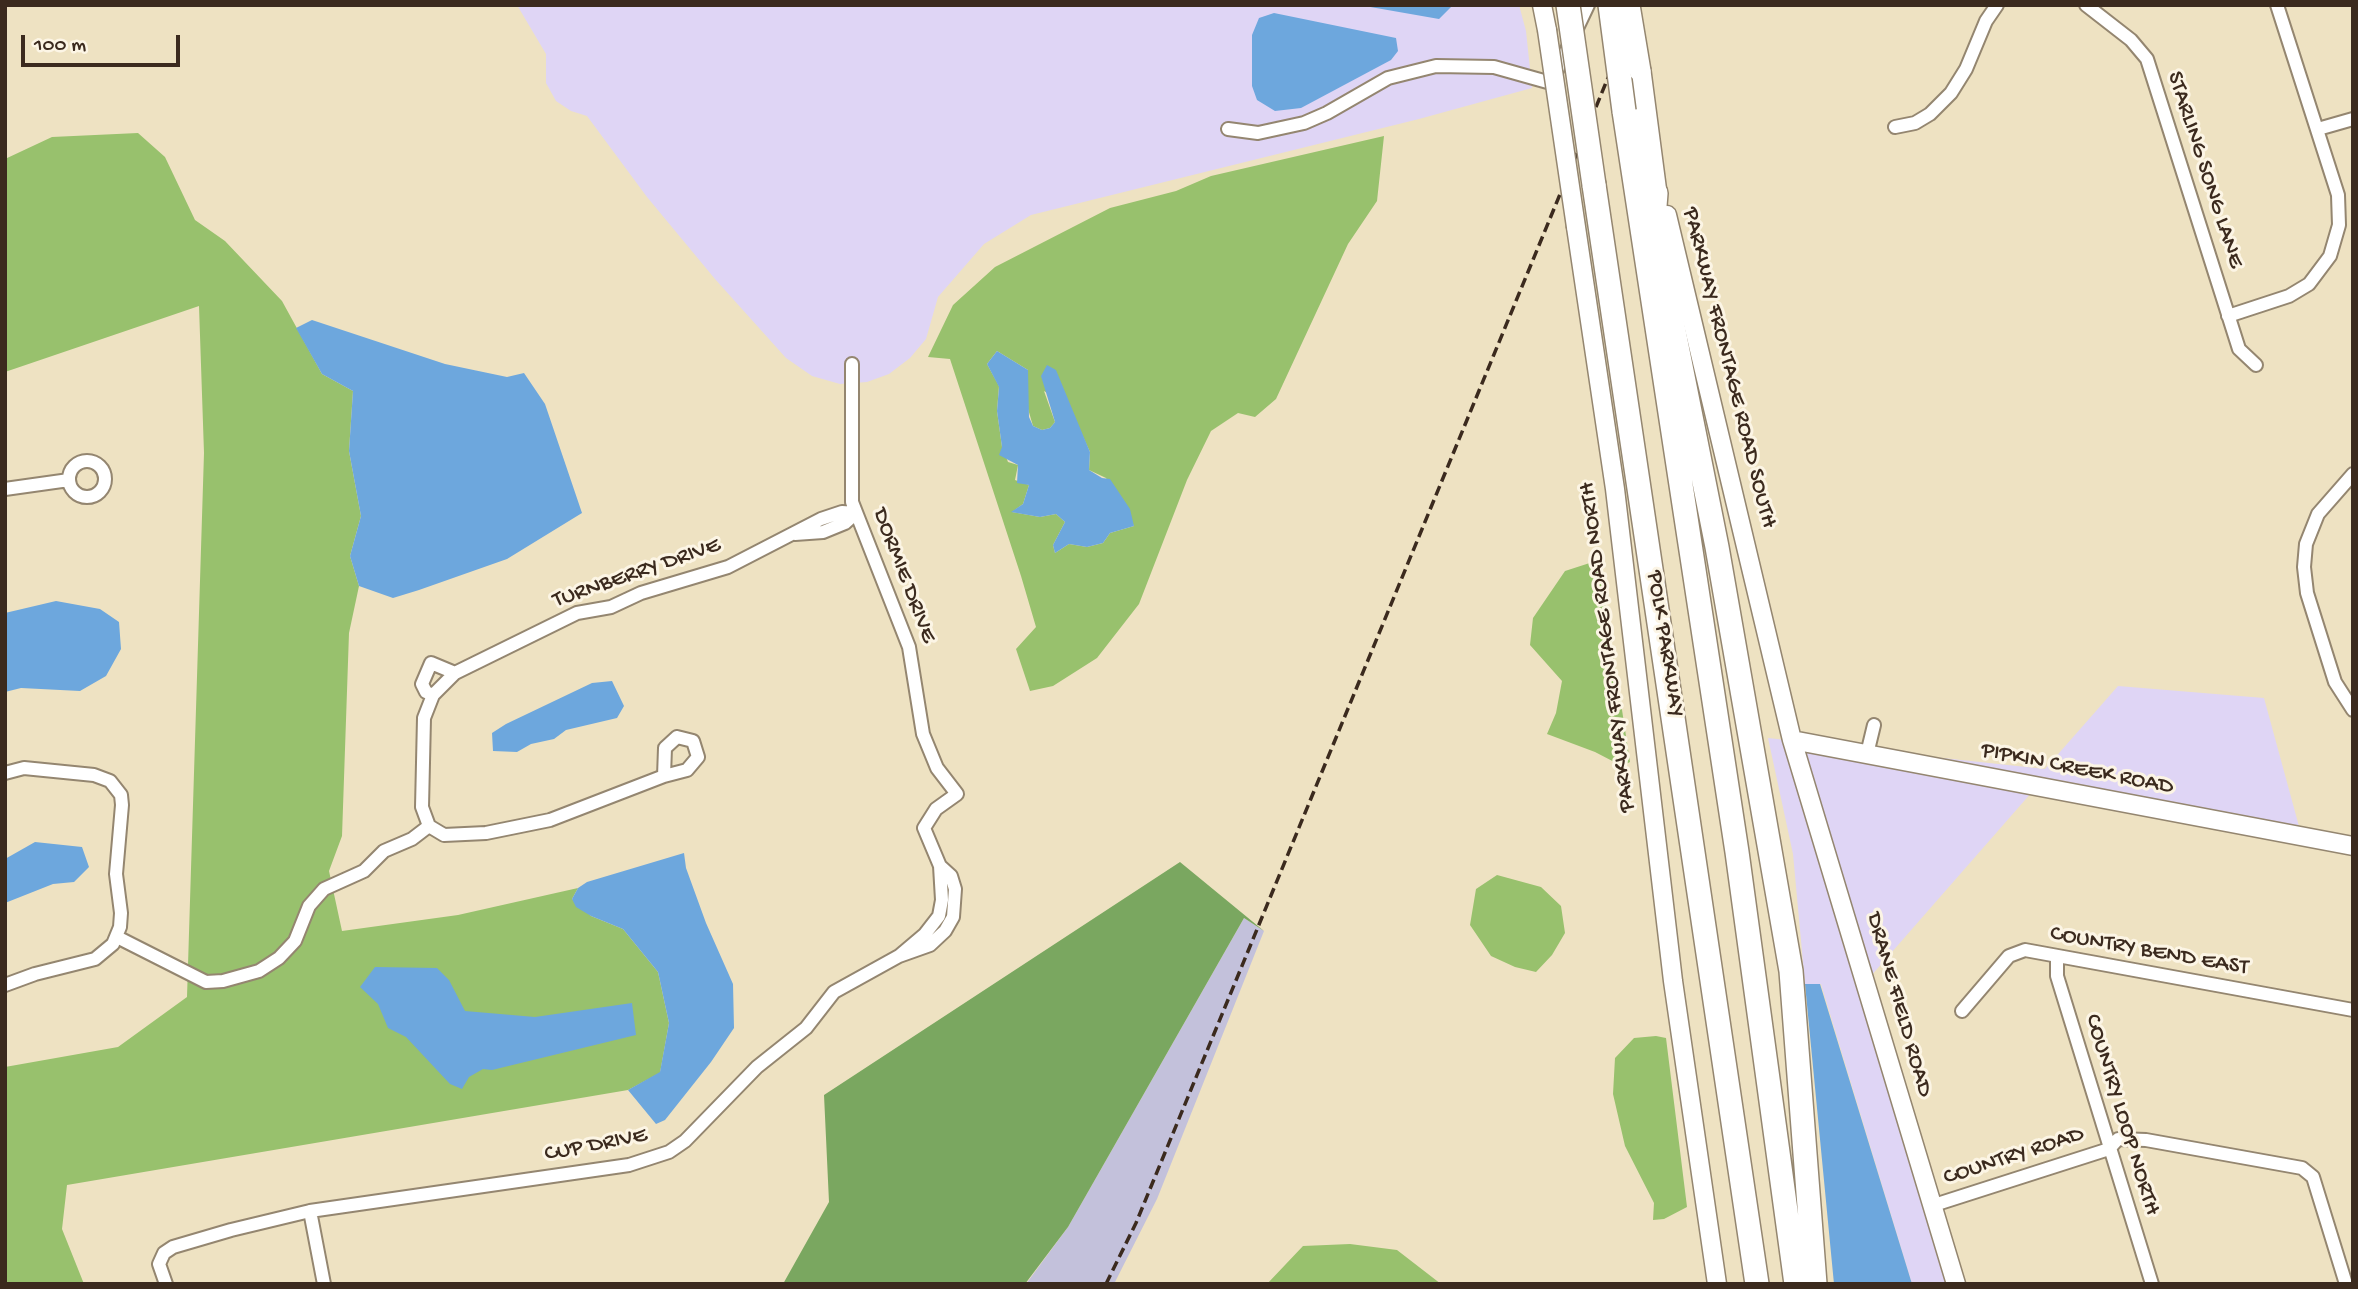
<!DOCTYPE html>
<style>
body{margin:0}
#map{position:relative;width:2358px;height:1289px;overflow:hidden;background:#eee2c2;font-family:"Gochi Hand",sans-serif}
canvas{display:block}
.frame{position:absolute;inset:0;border:7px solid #3b2a1e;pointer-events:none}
.scale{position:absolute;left:21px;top:35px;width:159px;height:32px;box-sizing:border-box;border:4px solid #3b2a1e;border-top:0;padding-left:9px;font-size:21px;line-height:24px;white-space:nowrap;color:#3b2a1e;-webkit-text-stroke:5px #fcf5e5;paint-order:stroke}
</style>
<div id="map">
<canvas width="2358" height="1289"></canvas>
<div class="frame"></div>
<div class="scale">100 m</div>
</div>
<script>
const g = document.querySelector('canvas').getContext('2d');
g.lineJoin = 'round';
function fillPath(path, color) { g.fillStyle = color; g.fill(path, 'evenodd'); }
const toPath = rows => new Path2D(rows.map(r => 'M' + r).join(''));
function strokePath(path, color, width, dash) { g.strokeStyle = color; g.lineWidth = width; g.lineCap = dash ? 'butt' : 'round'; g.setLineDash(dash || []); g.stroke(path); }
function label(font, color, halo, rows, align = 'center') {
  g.font = font + ' "Gochi Hand",sans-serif'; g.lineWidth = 6; g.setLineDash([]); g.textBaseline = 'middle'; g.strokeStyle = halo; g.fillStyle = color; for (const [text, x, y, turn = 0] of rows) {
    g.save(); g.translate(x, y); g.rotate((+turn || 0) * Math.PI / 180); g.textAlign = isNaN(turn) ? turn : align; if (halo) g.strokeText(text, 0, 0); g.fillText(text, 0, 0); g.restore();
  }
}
fillPath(toPath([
 [517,5,1519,5,1526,31,1532,88,1419,119,1031,215,984,244,938,297,926,339,910,358,889,374,867,382,840,384,812,376,786,358,715,279,647,197,587,116,571,111,556,101,546,83,546,54],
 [2118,686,2264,698,2300,830,1887,752,2045,769],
 [1768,738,1786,740,1949,1284,1912,1284,1821,984,1805,984,1793,854],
 [1801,747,2032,792,1870,977]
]), '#dfd5f5');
fillPath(toPath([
 [1244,918,1264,931,1157,1199,1114,1284,1026,1284,1068,1227]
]), '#c3c1db');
fillPath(toPath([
 [138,133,165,157,195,220,225,241,282,301,322,374,353,391,349,451,361,516,350,556,359,586,349,633,342,836,329,871,342,931,458,915,578,888,572,899,591,916,623,929,658,972,669,1023,660,1073,628,1090,67,1185,62,1229,84,1284,5,1284,5,1067,118,1047,187,997,204,453,199,306,5,372,5,159,52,137],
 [1384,136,1377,201,1348,244,1276,399,1255,417,1238,413,1211,431,1187,480,1139,604,1097,658,1053,686,1030,691,1016,649,1036,627,1021,576,950,359,928,357,953,305,995,267,1110,208,1176,191,1211,176],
 [997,351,1028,370,1026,402,1033,426,1042,430,1050,428,1055,422,1044,391,1069,406,1090,452,1089,470,1106,478,1134,526,1110,533,1103,543,1087,547,1069,544,1055,553,1053,545,1065,522,1056,514,1040,517,1012,512,1023,504,1029,485,1015,480,1018,465,1008,462,1002,447,997,411,999,386,987,364],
 [1599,560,1630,762,1622,766,1595,752,1547,734,1556,713,1562,681,1530,645,1533,618,1565,571],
 [1497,875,1541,887,1561,906,1565,933,1552,955,1536,972,1515,967,1491,956,1470,925,1476,889],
 [1656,1036,1666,1038,1687,1207,1664,1219,1653,1220,1654,1203,1625,1146,1613,1094,1615,1058,1634,1038],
 [1350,1244,1397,1250,1441,1284,1267,1284,1303,1246]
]), '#98c16d');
fillPath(toPath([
 [1180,862,1264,931,1244,918,1068,1227,1025,1284,783,1284,829,1202,824,1095]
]), '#7aa760');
fillPath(toPath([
 [1359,5,1453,5,1439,19],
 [1274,13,1396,38,1398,51,1391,60,1301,108,1275,111,1257,100,1252,86,1252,35,1259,18],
 [312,320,445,364,507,377,524,373,545,404,582,513,507,559,419,590,393,598,359,586,350,556,361,516,349,451,353,391,322,374,296,328],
 [997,351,1028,370,1029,417,1033,426,1042,430,1050,428,1055,422,1041,376,1047,365,1056,370,1090,452,1089,470,1102,478,1110,479,1130,509,1134,526,1110,533,1103,543,1087,547,1069,544,1055,553,1053,545,1065,522,1056,514,1040,517,1011,512,1023,504,1029,485,1017,483,1018,465,999,455,1002,447,997,411,999,387,987,364],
 [56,601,100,609,119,622,121,649,106,676,80,691,21,688,5,692,5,613],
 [612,681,624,706,617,718,566,730,554,739,531,744,517,752,493,751,492,733,506,724,592,683],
 [35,842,82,847,89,867,74,882,53,884,5,903,5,859],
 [684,853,686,868,706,923,733,984,734,1028,711,1062,665,1120,656,1124,628,1090,660,1072,669,1023,658,972,623,929,591,916,576,907,572,899,578,888,587,882],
 [375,967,437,968,449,980,465,1011,535,1017,632,1003,636,1035,492,1070,483,1069,469,1077,462,1089,450,1084,406,1037,388,1028,378,1004,360,987],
 [1805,984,1820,984,1912,1284,1834,1284]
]), '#6da7dd');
const street = toPath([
 [2086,5,2131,40,2147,59,2239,349,2256,365],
 [1895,127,1915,123,1930,114,1951,93,1966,69,1986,21,1997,5],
 [1228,129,1258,133,1304,123,1327,113,1388,78,1436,66,1494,67,1551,83,1588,5],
 [2318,129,2353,119],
 [2228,316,2289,296,2309,284,2330,256,2339,225,2338,195,2277,5],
 [852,364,852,502,909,647,923,734,937,768,957,794,936,809,924,828,940,866],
 '69 479a18 18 0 1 1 36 0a18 18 0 1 1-36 0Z',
 [2353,474,2318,514,2306,544,2304,567,2307,593,2335,682,2353,710],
 [5,489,69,480],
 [795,534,823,532,845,523,856,513],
 [433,695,426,692,422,684,431,663,455,673],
 [677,737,693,741,698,757,687,770,664,776,665,748,677,737],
 [1867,754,1874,725],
 [5,773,24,768,94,775,110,781,121,795,122,805,116,874,121,913,120,927,113,944,95,959,35,974,5,985],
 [664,776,550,820,486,833,444,835,429,826,422,807,424,718,433,695,455,673,577,613,611,607,641,593,728,567,821,519,842,512,856,513],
 [117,937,206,982,223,981,259,971,279,958,295,941,309,906,324,889,364,871,384,851,412,839,429,826],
 [2057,957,2057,976,2152,1284],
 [1962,1011,2009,956,2025,950,2353,1010],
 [1931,1206,2109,1149,2118,1139,2146,1140,2302,1168,2313,1177,2346,1284],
 [310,1211,324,1284],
 [166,1284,159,1264,164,1253,173,1247,231,1230,310,1211,629,1165,669,1152,685,1141,757,1067,806,1028,834,992,899,956,930,945,945,931,953,917,955,889,951,876,940,866,942,900,939,916,925,934,899,956]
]);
const secondary = toPath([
 [1542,5,1547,30],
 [1667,215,1792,740,1956,1284],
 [1576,227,1615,489,1673,981,1717,1284],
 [1792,740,2353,846]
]);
const primary = toPath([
 [1640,71,1656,193]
]);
const highway = toPath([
 [1624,111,1737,852,1796,1284],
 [1594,185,1757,1284],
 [1656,193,1655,206,1673,326,1717,547,1791,971,1815,1284]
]);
strokePath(street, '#948670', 16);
strokePath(secondary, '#948670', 21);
strokePath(primary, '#948670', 24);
strokePath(highway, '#948670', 26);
strokePath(street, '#fff', 12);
strokePath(secondary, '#fff', 18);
strokePath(primary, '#fff', 21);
strokePath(highway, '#fff', 23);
strokePath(toPath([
 [1106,1284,1136,1223,1638,5]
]), '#3b2a1e', 3.5, [10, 5]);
const secondaryBridge = toPath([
 [1547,30,1576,227]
]);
const primaryBridge = toPath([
 [1629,5,1640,71]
]);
const highwayBridge = toPath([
 [1568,5,1594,185],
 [1610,5,1624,111]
]);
strokePath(secondaryBridge, '#948670', 21, []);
strokePath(primaryBridge, '#948670', 24, []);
strokePath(highwayBridge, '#948670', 26, []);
strokePath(secondaryBridge, '#fff', 18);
strokePath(primaryBridge, '#fff', 21);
strokePath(highwayBridge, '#fff', 23);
label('23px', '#3b2a1e', '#fcf5e5', [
 ["STARLING SONG LANE",2204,170,72],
 ["PARKWAY FRONTAGE ROAD SOUTH",1728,368,76],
 ["TURNBERRY DRIVE",637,574,-19],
 ["DORMIE DRIVE",903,576,69],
 ["POLK PARKWAY",1664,644,81],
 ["PARKWAY FRONTAGE ROAD NORTH",1609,647,-97],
 ["PIPKIN CREEK ROAD",2077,770,11],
 ["COUNTRY BEND EAST",2149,952,10],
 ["DRANE FIELD ROAD",1898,1005,74],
 ["COUNTRY LOOP NORTH",2121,1115,73],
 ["CUP DRIVE",596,1146,-11],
 ["COUNTRY ROAD",2014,1157,-18]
]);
</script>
